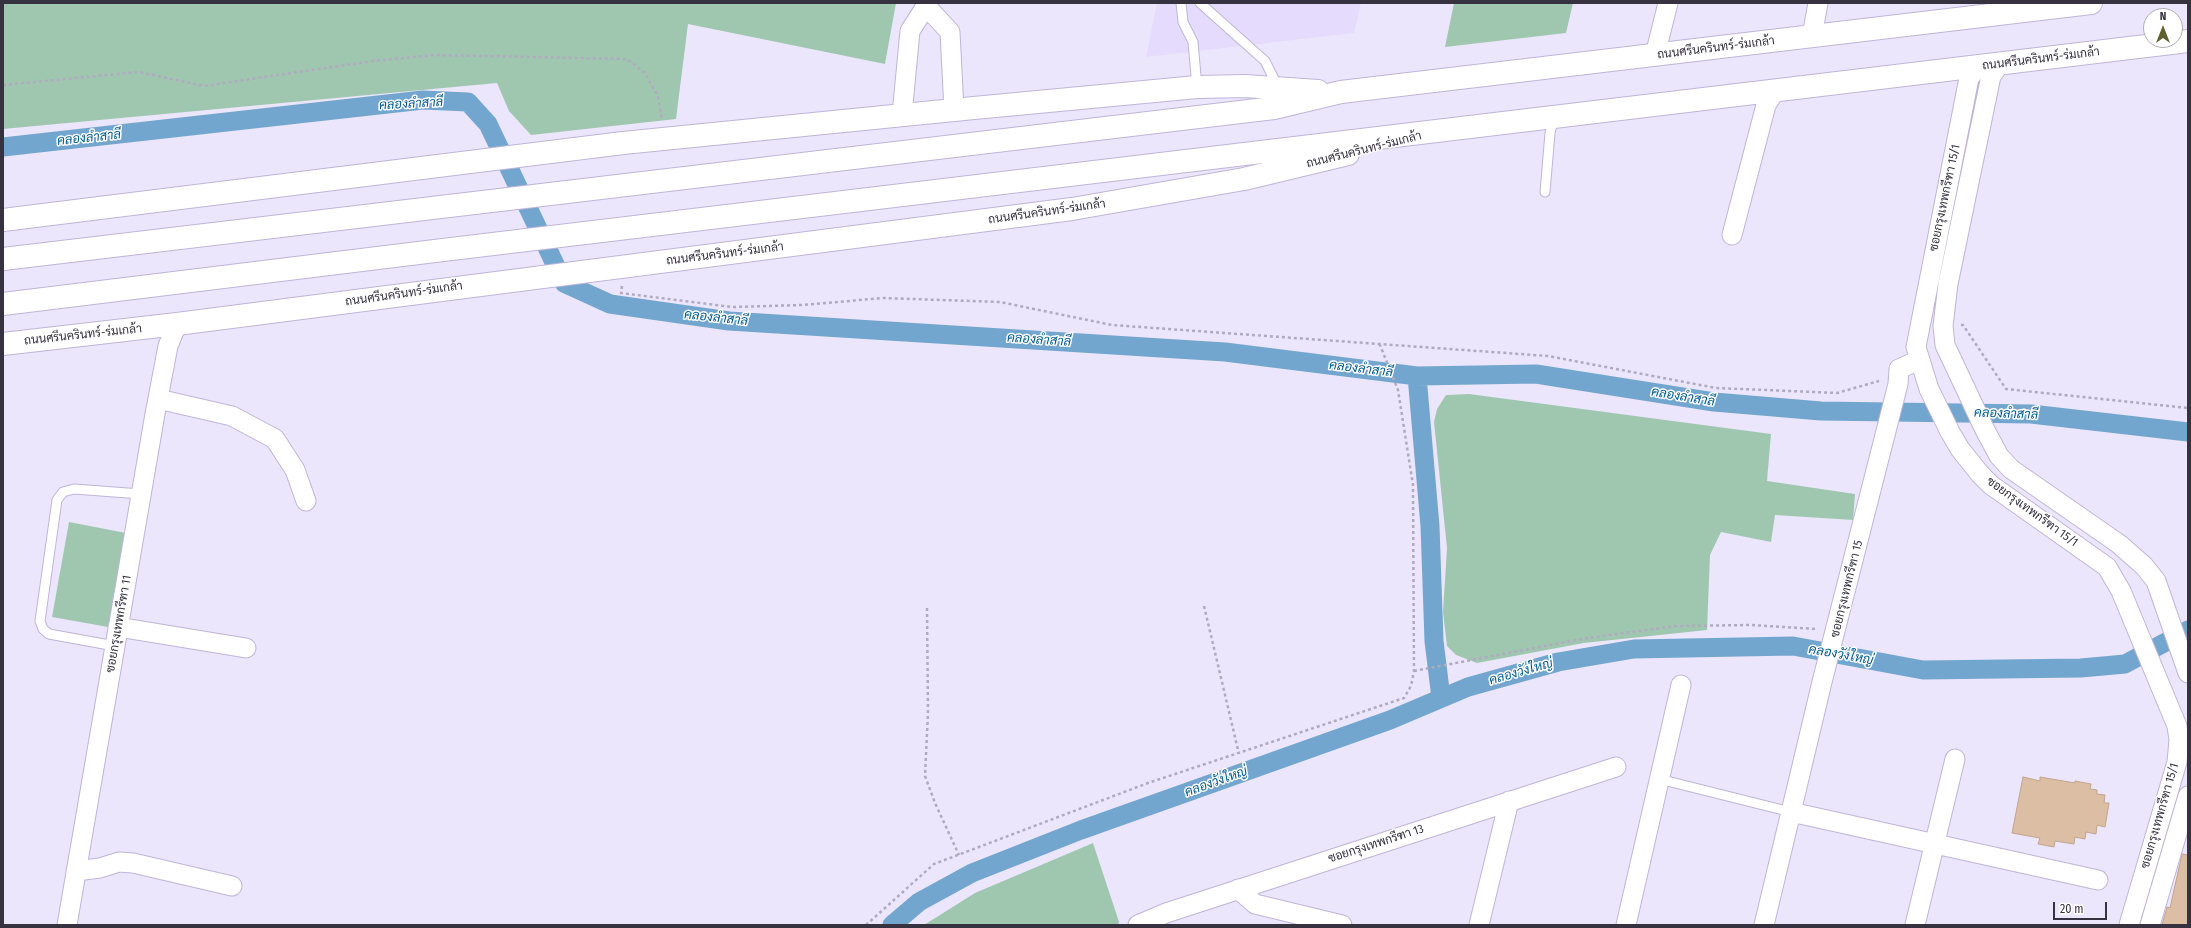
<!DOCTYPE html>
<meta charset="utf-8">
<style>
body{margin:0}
#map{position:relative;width:2191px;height:928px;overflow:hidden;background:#ece6fc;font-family:"Fira Sans Condensed",sans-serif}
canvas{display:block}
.frame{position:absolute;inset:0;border:4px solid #363240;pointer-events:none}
.north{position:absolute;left:2143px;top:8px;width:40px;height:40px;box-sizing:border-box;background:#fff;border:1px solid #afadb3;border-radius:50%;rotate:0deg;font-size:11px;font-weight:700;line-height:16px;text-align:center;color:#363240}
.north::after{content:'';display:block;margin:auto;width:14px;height:18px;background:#5f602d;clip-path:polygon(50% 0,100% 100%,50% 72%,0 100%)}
.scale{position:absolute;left:2053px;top:902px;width:54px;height:18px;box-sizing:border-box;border:2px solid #363240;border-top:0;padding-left:5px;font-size:12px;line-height:14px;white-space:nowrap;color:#363240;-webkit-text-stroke:3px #fff;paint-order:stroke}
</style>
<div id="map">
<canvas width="2191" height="928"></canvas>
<div class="frame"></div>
<div class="north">N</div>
<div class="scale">20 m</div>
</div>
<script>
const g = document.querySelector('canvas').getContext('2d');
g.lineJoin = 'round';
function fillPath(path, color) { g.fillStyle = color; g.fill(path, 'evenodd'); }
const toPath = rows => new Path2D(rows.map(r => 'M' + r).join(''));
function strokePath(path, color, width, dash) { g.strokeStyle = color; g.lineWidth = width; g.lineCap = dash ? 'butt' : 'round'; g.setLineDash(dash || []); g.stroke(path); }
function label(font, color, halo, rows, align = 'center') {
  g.font = font + ' "Fira Sans Condensed",Sarabun,sans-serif'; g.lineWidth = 3; g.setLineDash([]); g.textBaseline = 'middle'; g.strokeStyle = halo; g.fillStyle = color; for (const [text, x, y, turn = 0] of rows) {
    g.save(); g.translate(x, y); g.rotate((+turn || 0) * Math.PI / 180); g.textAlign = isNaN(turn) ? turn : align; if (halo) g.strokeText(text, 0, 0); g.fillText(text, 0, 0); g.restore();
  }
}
fillPath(toPath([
 [1157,3,1361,3,1354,33,1146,57]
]), '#e5dbfd');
fillPath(toPath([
 [3,3,896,3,885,64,688,24,676,119,531,135,509,111,497,83,3,129],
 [1454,3,1573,3,1566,33,1445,47],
 [1469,394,1771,434,1767,481,1855,494,1853,520,1775,515,1771,542,1721,532,1710,555,1707,630,1584,643,1477,663,1456,655,1447,646,1443,612,1447,548,1434,422,1437,409,1446,395],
 [69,522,126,533,108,627,52,617],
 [1093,843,1119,922,1118,925,924,925,975,893]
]), '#9fc7b0');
strokePath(toPath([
 [3,147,423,100,468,102,488,124,564,283,610,304,729,321,1225,352,1417,376,1536,374,1714,402,1821,411,2031,414,2188,432],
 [1417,376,1430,526,1434,641,1441,698],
 [892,925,919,902,972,873,1081,830,1390,720,1468,687,1558,662,1634,649,1793,646,1923,670,2081,668,2125,664,2188,630]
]), '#73a6cf', 19);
const building = toPath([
 [2023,777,2040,781,2040,777,2075,783,2075,781,2091,784,2090,789,2097,790,2097,794,2105,795,2104,803,2109,803,2105,827,2097,825,2096,834,2086,832,2085,839,2075,837,2074,844,2055,841,2054,847,2038,844,2040,838,2012,833,2023,777],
 [2182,854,2188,855,2188,925,2162,925,2167,907,2170,908,2182,854]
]);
fillPath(building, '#dcbea5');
strokePath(building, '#c2a48c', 1);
const service = toPath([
 [1181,3,1183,22,1193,42,1197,87],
 [1200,3,1265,61,1278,87],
 [1545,192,1550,133,1554,117],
 [115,646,49,634,43,629,40,621,57,500,63,492,74,489,141,494],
 [1659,779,1791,812]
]);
const minor = toPath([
 [1812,36,1818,3],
 [1655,55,1668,3],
 [2000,64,1991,76,1948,284,1943,326,1945,345,1985,430,1999,456,2011,469,2119,544,2144,566,2156,581,2188,673],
 [1979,66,1969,78,1916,347,1929,389,1950,432,1960,449,1980,474,1991,485,2107,567,2121,591,2177,726,2179,740,2177,762,2129,925],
 [902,115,910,31,926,6,950,32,954,110],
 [1732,235,1766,105,1775,91],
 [158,399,232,416,275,439,295,470,306,501],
 [118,627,246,648],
 [1791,812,2098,880],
 [76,871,100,868,119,862,133,863,232,886],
 [1238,889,1255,904,1342,925],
 [67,925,155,414,168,346,177,324],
 [1138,925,1166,913,1616,767],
 [1479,925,1509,801],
 [1626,925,1681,685],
 [1764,925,1822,682,1898,384,1899,369,1919,360],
 [1915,925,1955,759],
 [2150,925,2188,796]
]);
const primary = toPath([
 [3,220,623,143,974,108,1197,87,1245,86,1318,91],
 [3,259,1274,108,1341,92,2091,3],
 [3,304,443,250,2188,41],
 [3,344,177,324,1072,209,1244,179,1348,154]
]);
strokePath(service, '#bfb5d8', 11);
strokePath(minor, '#bfb5d8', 21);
strokePath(primary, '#bfb5d8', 24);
strokePath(toPath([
 [3,85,139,72,204,86,373,61,434,55,627,59,645,73,658,96,662,120],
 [622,286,621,293,732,307,803,305,883,298,1000,302,1112,325,1548,356,1716,388,1837,393,1879,381],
 [1961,325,1963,325,2006,389,2188,408],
 [1204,606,1239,754],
 [927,608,928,712,925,776,935,803,959,855],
 [1414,671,1587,638,1676,626,1751,625,1817,629],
 [866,925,934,864,1148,783,1404,698,1411,686,1414,671,1413,485,1398,390,1380,345]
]), '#b0aabe', 2.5, [3, 3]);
strokePath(service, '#fff', 9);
strokePath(minor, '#fff', 19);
strokePath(primary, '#fff', 22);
label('12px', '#363240', '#fff', [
 ["ถนนศรีนครินทร์-ร่มเกล้า",1716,48,-7],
 ["ถนนศรีนครินทร์-ร่มเกล้า",2041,59,-7],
 ["ถนนศรีนครินทร์-ร่มเกล้า",1364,150,-14],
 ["ซอยกรุงเทพกรีฑา 15/1",1945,198,-78],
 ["ถนนศรีนครินทร์-ร่มเกล้า",1047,212,-8],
 ["ถนนศรีนครินทร์-ร่มเกล้า",725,254,-7],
 ["ถนนศรีนครินทร์-ร่มเกล้า",404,294,-8],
 ["ถนนศรีนครินทร์-ร่มเกล้า",83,335,-6],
 ["ซอยกรุงเทพกรีฑา 15/1",2032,512,36],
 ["ซอยกรุงเทพกรีฑา 15",1847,589,-76],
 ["ซอยกรุงเทพกรีฑา 11",119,624,-80],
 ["ซอยกรุงเทพกรีฑา 15/1",2160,816,-74],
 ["ซอยกรุงเทพกรีฑา 13",1376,844,-18]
]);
label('italic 13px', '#025b8f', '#fff', [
 ["คลองลำสาลี",411,104,-3],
 ["คลองลำสาลี",89,138,-6],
 ["คลองลำสาลี",716,318,6],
 ["คลองลำสาลี",1039,340,4],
 ["คลองลำสาลี",1361,369,7],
 ["คลองลำสาลี",1683,397,9],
 ["คลองลำสาลี",2006,414,2],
 ["คลองวังใหญ่",1841,655,10],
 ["คลองวังใหญ่",1521,672,-16],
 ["คลองวังใหญ่",1216,782,-20]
]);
</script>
